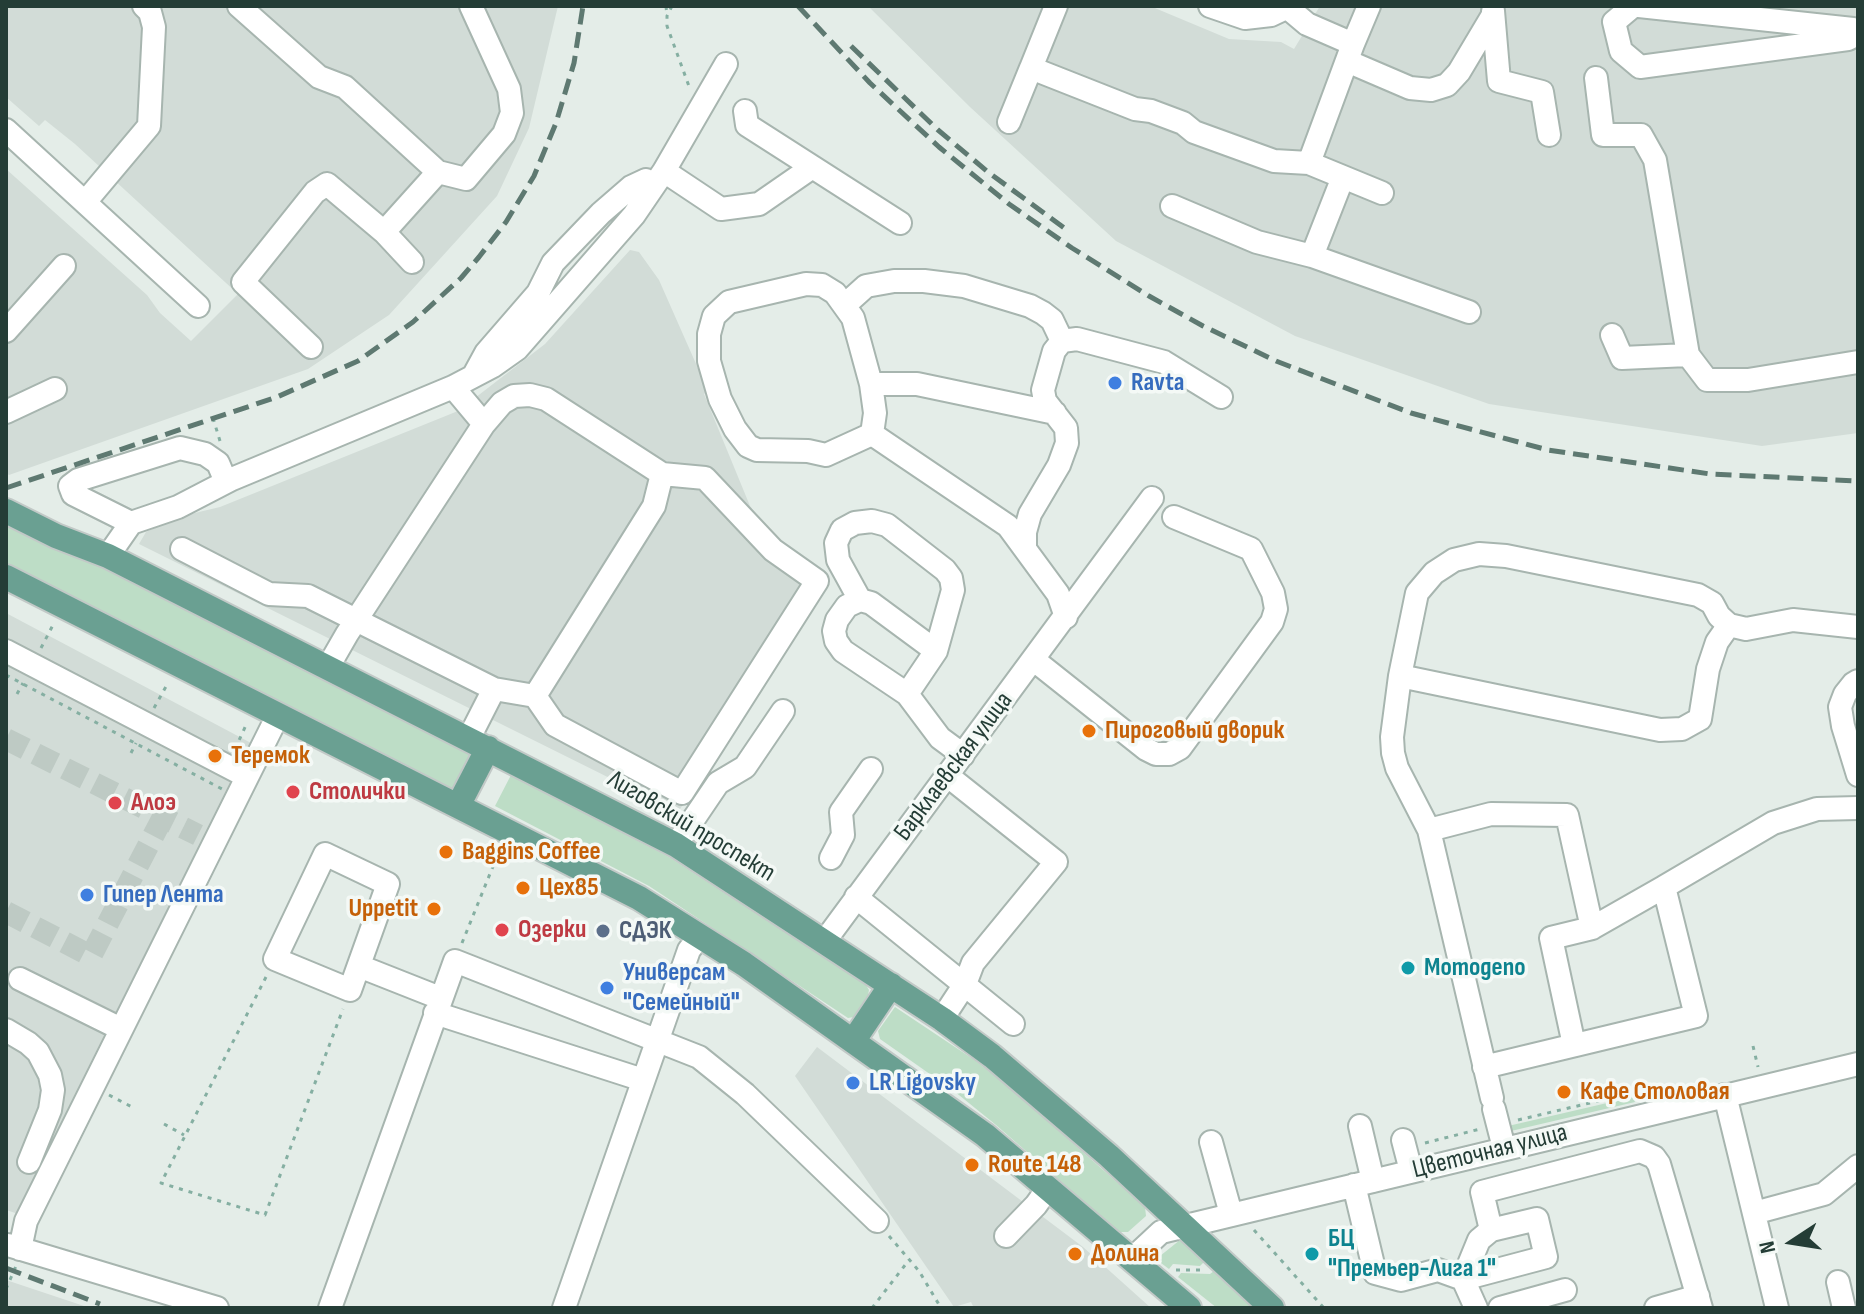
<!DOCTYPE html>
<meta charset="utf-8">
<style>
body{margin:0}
#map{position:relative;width:1864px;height:1314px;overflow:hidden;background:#e4ede8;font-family:"Sofia Sans Condensed",sans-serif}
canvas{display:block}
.frame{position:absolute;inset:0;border:8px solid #243d36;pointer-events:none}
.north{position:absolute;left:1752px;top:1202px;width:80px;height:80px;-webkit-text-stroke:6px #f4f9f6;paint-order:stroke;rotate:258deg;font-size:22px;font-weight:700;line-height:32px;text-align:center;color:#243d36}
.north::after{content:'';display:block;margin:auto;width:28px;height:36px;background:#243d36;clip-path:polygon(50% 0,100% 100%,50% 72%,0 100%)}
</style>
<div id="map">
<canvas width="1864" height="1314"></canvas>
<div class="frame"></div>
<div class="north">N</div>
</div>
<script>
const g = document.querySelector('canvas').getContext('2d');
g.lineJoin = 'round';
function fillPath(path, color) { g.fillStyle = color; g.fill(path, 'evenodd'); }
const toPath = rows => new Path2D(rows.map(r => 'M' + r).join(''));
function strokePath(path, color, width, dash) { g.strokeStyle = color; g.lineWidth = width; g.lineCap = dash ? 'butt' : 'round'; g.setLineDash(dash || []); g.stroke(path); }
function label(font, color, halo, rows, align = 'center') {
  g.font = font + ' "Sofia Sans Condensed",sans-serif'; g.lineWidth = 7; g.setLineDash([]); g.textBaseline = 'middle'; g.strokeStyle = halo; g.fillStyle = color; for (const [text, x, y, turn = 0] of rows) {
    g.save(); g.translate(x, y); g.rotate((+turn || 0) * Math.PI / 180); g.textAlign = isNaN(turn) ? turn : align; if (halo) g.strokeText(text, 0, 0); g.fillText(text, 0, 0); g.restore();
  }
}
fillPath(toPath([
 [6,6,558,6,529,128,497,196,389,315,308,369,9,475,6,473,6,169,147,295,160,313,191,341,238,294,75,144,45,120,39,126,6,97],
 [868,6,1150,6,1229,39,1281,42,1294,49,1320,6,1858,6,1858,433,1762,446,1489,404,1295,336,1116,241,970,107],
 [630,250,639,252,659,280,708,391,704,394,750,506,781,546,827,580,773,671,678,812,139,544,146,532,178,517,220,507,458,411,545,344],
 [6,613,268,752,34,1219,6,1210],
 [817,1047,1083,1247,1151,1308,974,1308,971,1302,954,1307,795,1076],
 [6,1280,90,1308,6,1308]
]), '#d2dcd7');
fillPath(toPath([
 [6,520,474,755,453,792,6,565],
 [511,775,669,857,866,985,869,990,868,995,854,1017,848,1018,649,886,495,806],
 [895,1007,976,1061,1024,1100,1145,1207,1146,1216,1128,1232,1119,1232,996,1125,954,1091,880,1039,878,1031],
 [1633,1097,1635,1102,1511,1131,1508,1126],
 [1180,1240,1204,1262,1200,1266,1173,1264,1169,1269,1161,1263,1160,1256],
 [1214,1271,1244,1299,1252,1308,1217,1308,1178,1277,1181,1273,1210,1274]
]), '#bdddc6');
strokePath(toPath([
 [6,739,198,835],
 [6,912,91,956,163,817]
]), '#becac4', 22, [22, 11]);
const minor = toPath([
 [239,6,319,77,345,87,438,172],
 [1210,6,1245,18,1271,15,1290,6],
 [1633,6,1614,22,1621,51,1640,67,1848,39,1858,34],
 [1639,6,1853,29],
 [1288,8,1307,24,1353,44,1309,163,1382,193],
 [1493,11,1499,81,1542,92,1549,135],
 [1353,44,1369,6],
 [1347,61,1410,88,1431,90,1447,85,1459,72,1493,15],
 [1031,68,1056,6],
 [1596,78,1603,135,1641,135,1655,160,1688,355,1707,380,1748,380,1858,362],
 [745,111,747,125,900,223],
 [1009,122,1031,68,1135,109,1151,111,1183,123,1194,132,1274,161,1309,163],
 [6,130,198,306],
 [664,171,721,209,759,204,811,168],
 [1343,177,1312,256,1469,312],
 [86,201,149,126,154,27,150,12,144,6],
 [1172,206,1257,242,1312,256],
 [384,232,438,172,466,179,504,134,512,113,509,89,471,6],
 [846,304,866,286,894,281,924,281,964,286,1030,306,1043,313,1052,320,1062,341],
 [6,331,64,266],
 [1612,335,1622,358,1688,355],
 [311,347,243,282,315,192,327,184,384,232,412,262],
 [474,375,486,353,538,293,553,263,601,213,631,187,646,180],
 [871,384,917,384,1055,413],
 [453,387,484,424],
 [6,412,55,389],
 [872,434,826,455,808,451,757,450,748,446,735,429,720,399,709,361,709,334,714,316,729,302,806,284,822,285,835,293,853,318,871,384,875,413,872,434,1008,526,1058,594,1066,617],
 [131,523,73,494,70,486,78,480,180,448,205,454,218,463,226,482],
 [1025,547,1025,532,1030,514,1059,465,1067,443,1066,428,1045,401,1043,390,1054,351,1062,341,1077,339,1164,362,1221,397],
 [182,549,269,594,308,596,494,689,469,738],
 [108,556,131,523,178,507,232,479,453,387,493,366,517,349,634,215,664,171,726,64],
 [860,600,838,560,836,543,842,530,855,523,872,521,887,525,945,570,951,578,953,590,936,651,907,694],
 [6,651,246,776],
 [936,651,871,603,860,600,847,606,837,620,834,631,836,641,843,651,907,694,940,738,963,755],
 [1034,660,1146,749,1156,754,1169,754,1180,748,1272,622,1276,609,1273,593,1251,549,1174,517],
 [328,667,347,634,484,424,502,403,514,396,530,395,546,399,662,474,705,478,773,550,817,581,682,793,555,725,535,696],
 [1400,676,1660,730,1682,729,1700,719,1708,669,1717,642,1729,625],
 [1858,681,1853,684,1845,694,1840,707,1843,726,1858,775],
 [494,689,535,696,654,506,662,474],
 [1429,830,1491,814,1567,815,1592,928],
 [676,845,718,783,745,767,783,711],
 [325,854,388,884,350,990,275,959,325,854],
 [831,858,843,835,841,812,871,769],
 [856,897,1013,1024],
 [824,942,1152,498],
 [359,966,440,998],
 [20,979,121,1029],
 [435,1013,643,1080],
 [942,1019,965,984,973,963,1056,862,948,776],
 [6,1030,28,1043,38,1052,50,1075,53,1090,50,1110,29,1162],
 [1574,1045,1551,938,1592,928,1664,887],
 [1484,1067,1696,1016,1664,887,1773,823,1817,809,1858,808],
 [1725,1095,1777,1308],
 [1492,1098,1429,830,1397,768,1393,753,1392,737,1400,676,1417,593,1434,573,1454,560,1479,554,1506,556,1698,595,1712,603,1719,616,1729,625,1746,629,1793,620,1858,627],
 [1494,1109,1504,1148],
 [1360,1126,1373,1181],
 [1403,1140,1411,1171],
 [1211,1142,1231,1214],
 [1354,1185,1375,1273,1401,1280,1438,1270,1463,1279,1476,1308],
 [1754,1213,1824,1194,1858,1166],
 [1006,1236,1036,1205,1048,1188],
 [8,1245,217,1308],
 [20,1249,26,1221,278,715],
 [1132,1259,1161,1232,1858,1064],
 [1463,1279,1479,1240,1491,1230,1482,1192,1640,1151,1654,1157,1659,1164,1701,1308],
 [1463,1279,1546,1257,1537,1219,1491,1230],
 [1838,1282,1844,1308],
 [330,1308,455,961,699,1057,745,1094,877,1221],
 [564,1308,689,950,700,936],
 [1500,1308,1565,1290],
 [1656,1308,1698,1296]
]);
const major = toPath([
 [6,511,56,536,108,556,676,845,942,1019,992,1056,1109,1156,1272,1308],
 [6,577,639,898,744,964,985,1135,1189,1308],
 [458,806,488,748],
 [854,1040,891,985]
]);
strokePath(minor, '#a7b5af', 26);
strokePath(major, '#c2c9c7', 28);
strokePath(toPath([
 [666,6,667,16],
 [672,6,667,16,667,26,690,89],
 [213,418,220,441],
 [41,648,54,623],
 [6,675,222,789],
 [17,694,23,683],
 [154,708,168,683],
 [235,749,247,723],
 [131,753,136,743],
 [462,943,500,849],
 [266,977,161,1183,265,1215,343,1009],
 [1753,1046,1758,1067],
 [109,1095,134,1108],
 [1518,1120,1632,1093,1638,1098],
 [164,1124,184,1135],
 [1425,1143,1480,1129],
 [1254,1230,1324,1308],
 [889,1236,919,1271,941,1308],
 [1176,1270,1200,1270],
 [6,1289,16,1266],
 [872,1308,909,1260]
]), '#85afa2', 3, [4, 6]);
strokePath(minor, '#fff', 22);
strokePath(major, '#6aa092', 24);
strokePath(toPath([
 [798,6,870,83,939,147,1009,204,1072,248,1149,296,1203,326,1276,361,1411,413,1548,450,1710,474,1858,481],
 [851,46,938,130,988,172,1067,230],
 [6,488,277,397,358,361,413,322,461,278,479,257,506,222,534,176,556,123,574,63,583,6],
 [6,1268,100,1304]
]), '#5e7971', 5, [16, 8]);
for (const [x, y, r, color] of [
 [1115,383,8,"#3f7fe0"],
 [1089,731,8,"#e8710a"],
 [215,756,8,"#e8710a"],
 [293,792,8,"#e0444e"],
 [115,803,8,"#e0444e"],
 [446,852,8,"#e8710a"],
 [523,888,8,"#e8710a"],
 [87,895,8,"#3f7fe0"],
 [434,909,8,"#e8710a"],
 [502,930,8,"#e0444e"],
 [603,931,8,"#5c6f8a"],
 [1408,968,8,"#0f9aa8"],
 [607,988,8,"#3f7fe0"],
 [853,1083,8,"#3f7fe0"],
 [1564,1092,8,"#e8710a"],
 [972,1165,8,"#e8710a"],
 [1075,1254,8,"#e8710a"],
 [1312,1254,8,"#0f9aa8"]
]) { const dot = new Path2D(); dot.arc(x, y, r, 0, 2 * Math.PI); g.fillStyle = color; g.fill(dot); strokePath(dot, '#f4f9f6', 3); }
label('bold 26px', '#366cbe', '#f4f9f6', [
 ["Ravta",1131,383],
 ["Гипер Лента",103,895],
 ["Универсам",623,973],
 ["\"Семейный\"",623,1003],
 ["LR Ligovsky",869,1083]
], 'left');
label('bold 26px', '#c56008', '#f4f9f6', [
 ["Пироговый дворик",1105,731],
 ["Теремок",231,756],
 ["Baggins Coffee",462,852],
 ["Цех85",539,888],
 ["Uppetit",418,909,"right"],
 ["Кафе Столовая",1580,1092],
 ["Route 148",988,1165],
 ["Долина",1091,1254]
], 'left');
label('26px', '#243d36', '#f4f9f6', [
 ["Барклаевская улица",954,767,-53],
 ["Лиговский проспект",691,827,31],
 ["Цветочная улица",1490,1152,-14]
]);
label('bold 26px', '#be3a42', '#f4f9f6', [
 ["Столички",309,792],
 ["Алоэ",131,803],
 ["Озерки",518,930]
], 'left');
label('bold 26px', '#4e5e75', '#f4f9f6', [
 ["СДЭК",619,931]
], 'left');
label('bold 26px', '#0d838f', '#f4f9f6', [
 ["Мотодепо",1424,968],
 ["БЦ",1328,1239],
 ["\"Премьер-Лига 1\"",1328,1269]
], 'left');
</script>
